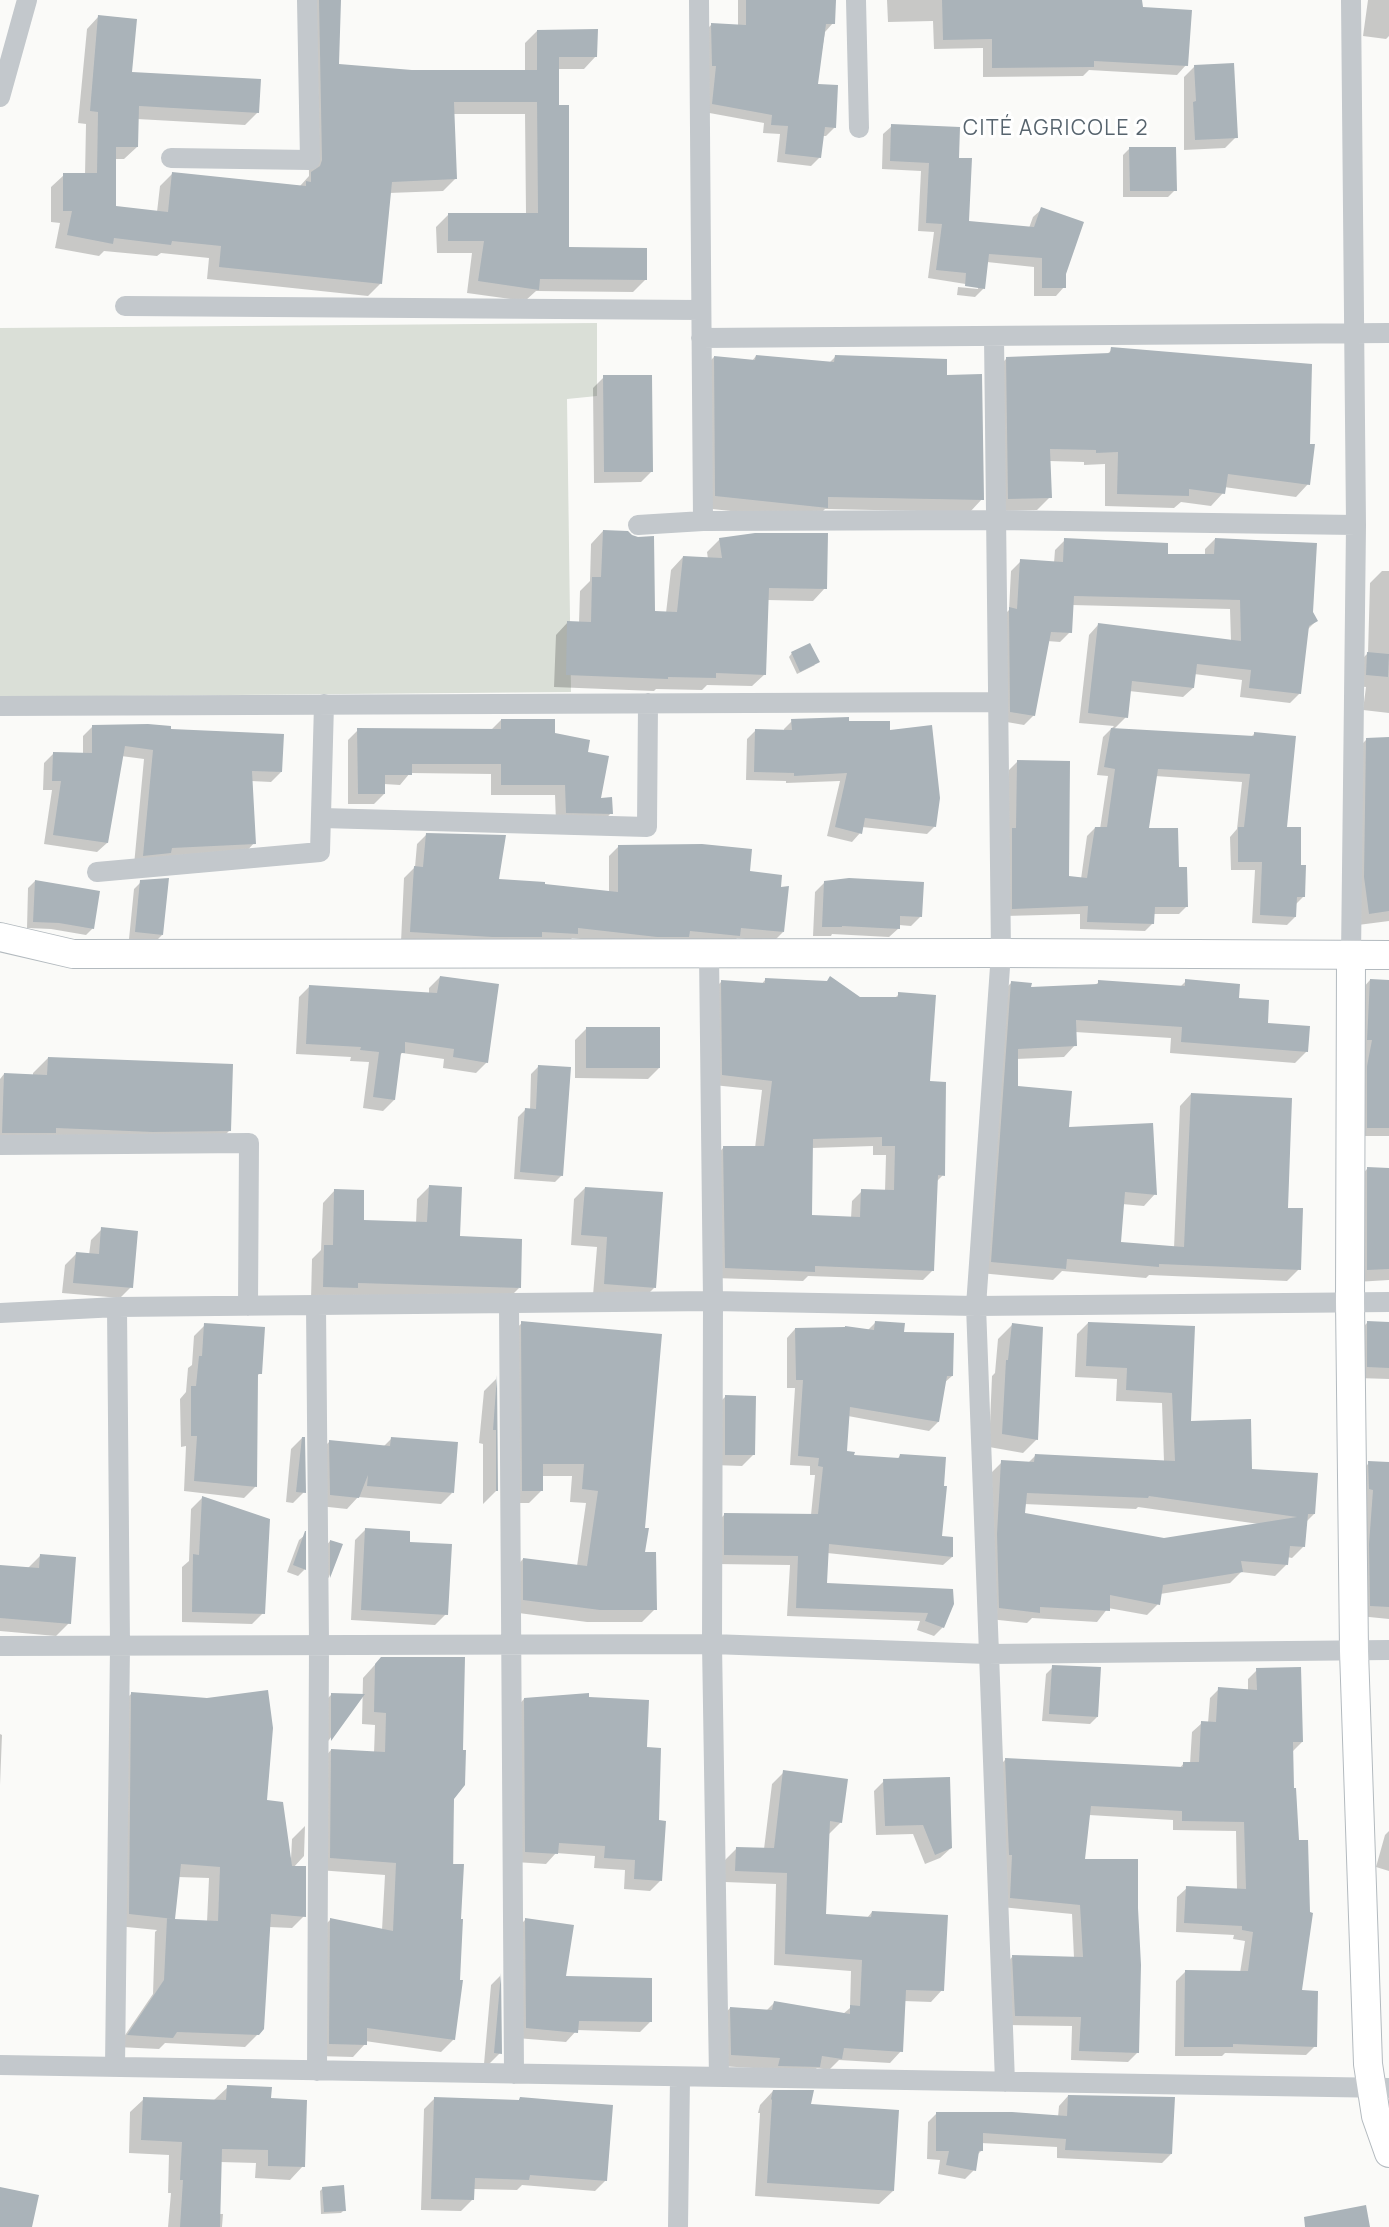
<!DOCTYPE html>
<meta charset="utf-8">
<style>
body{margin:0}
canvas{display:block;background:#fafaf8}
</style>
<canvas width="1389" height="2227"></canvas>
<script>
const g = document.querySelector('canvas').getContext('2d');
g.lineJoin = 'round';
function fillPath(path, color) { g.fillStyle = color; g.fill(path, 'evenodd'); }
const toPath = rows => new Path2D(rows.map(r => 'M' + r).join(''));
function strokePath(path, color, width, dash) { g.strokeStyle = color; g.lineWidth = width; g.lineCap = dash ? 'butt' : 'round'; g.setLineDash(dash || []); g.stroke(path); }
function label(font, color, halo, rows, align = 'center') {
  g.font = font + ' Manrope,sans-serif'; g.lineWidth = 6; g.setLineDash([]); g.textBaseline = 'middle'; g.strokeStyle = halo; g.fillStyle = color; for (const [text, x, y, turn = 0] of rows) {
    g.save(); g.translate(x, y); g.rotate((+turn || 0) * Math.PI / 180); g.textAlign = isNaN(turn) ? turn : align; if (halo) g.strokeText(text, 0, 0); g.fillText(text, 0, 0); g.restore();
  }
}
fillPath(toPath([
 [597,323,597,396,567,399,571,692,0,697,0,328]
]), '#dadfd7');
fillPath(toPath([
 [305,0,340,0,337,65,412,72,525,72,525,43,537,31,596,56,584,69,557,69,558,107,568,249,646,279,633,292,536,291,525,301,467,293,472,253,437,253,436,227,449,214,526,214,525,114,453,114,456,178,443,191,389,193,380,284,368,296,207,279,209,258,161,253,157,256,104,251,99,256,55,248,60,223,51,222,51,187,64,175,85,175,86,124,78,123,87,29,99,16,130,73,258,112,245,125,137,119,137,147,124,159,115,159,114,208,157,212,160,186,172,174,300,186,309,176,307,13],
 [738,0,834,0,833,23,825,32,816,85,835,127,826,136,822,136,820,157,811,166,777,162,780,134,763,133,764,123,704,112,703,33,712,24,738,26],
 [887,0,1141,0,1142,8,1186,65,1177,75,1089,70,1083,76,983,77,983,48,934,49,933,21,888,22],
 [1368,0,1389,0,1389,36,1386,39,1363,36],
 [1195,66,1236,137,1225,148,1184,150,1184,77],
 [892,126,957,159,968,222,1029,228,1033,217,1042,209,1064,274,1064,287,1056,296,1034,296,1034,267,987,262,984,288,975,297,957,295,958,287,978,289,978,286,928,278,934,232,918,231,921,171,882,169,883,134],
 [1130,148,1175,190,1168,197,1123,197,1123,155],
 [1113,349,1308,484,1296,497,1224,487,1223,493,1211,506,1181,502,1174,508,1105,506,1105,464,1084,465,1084,462,1049,461,1050,497,1037,510,996,511,994,371,1007,358,1107,354],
 [756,356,829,363,835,357,946,377,982,499,970,512,825,509,814,520,703,508,701,370,714,357,752,361],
 [604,377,652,471,641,482,594,483,593,388],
 [603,531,653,613,666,613,671,570,683,557,708,559,707,552,720,539,825,588,813,601,767,600,765,674,752,686,707,685,702,690,656,689,654,691,554,687,556,635,568,622,579,623,580,591,590,581,591,544],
 [1215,539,1312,612,1316,621,1307,630,1300,693,1290,703,1240,697,1242,680,1194,674,1193,688,1183,697,1129,691,1126,717,1114,729,1251,737,1255,733,1300,866,1303,897,1296,904,1295,917,1287,925,1252,923,1255,870,1231,870,1230,837,1237,829,1242,782,1155,776,1148,830,1178,868,1187,906,1179,914,1153,914,1153,923,1145,931,1080,929,1080,914,1005,916,1009,770,1017,762,1067,877,1081,879,1087,836,1095,828,1100,829,1108,776,1097,775,1103,737,1114,726,1079,723,1089,635,1098,625,1231,641,1230,609,1072,605,1070,632,1060,642,1047,641,1034,715,1024,725,1001,721,1000,619,1009,610,1011,571,1021,561,1054,563,1055,550,1065,540,1166,555,1205,555,1205,549],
 [1382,571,1389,571,1389,713,1363,710,1366,687,1355,686,1356,665,1368,653,1370,583],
 [792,653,815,665,797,674,789,657],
 [501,720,554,734,586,753,599,799,611,813,601,824,556,822,555,795,491,795,491,774,410,773,400,785,384,784,384,794,374,804,348,804,348,740,358,730,491,730],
 [792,721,848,722,935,826,927,834,862,827,860,833,852,842,827,836,840,781,786,783,786,781,746,780,747,739,756,730,784,732,784,729],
 [93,726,281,772,271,782,251,781,254,843,245,853,134,865,144,759,121,756,107,843,97,852,44,844,52,790,43,790,44,763,54,753,83,754,83,736],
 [1389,738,1389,921,1358,925,1355,751,1366,740],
 [427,834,497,880,609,892,609,856,619,846,748,873,783,932,773,942,737,938,729,946,646,946,572,938,567,943,401,942,404,878,415,867,417,844],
 [35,881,93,928,86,935,51,929,27,928,28,888],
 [141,882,162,935,155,942,129,939,134,889],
 [825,882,921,916,911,926,899,925,899,928,889,937,832,934,831,936,813,936,815,892],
 [440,977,487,1062,476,1073,443,1068,444,1059,402,1053,399,1056,394,1100,383,1111,363,1108,369,1062,350,1061,351,1057,296,1054,299,997,310,986,429,994,429,988],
 [765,980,826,982,859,999,894,999,899,994,929,1083,943,1175,936,1182,933,1270,923,1280,808,1276,803,1281,715,1278,714,1158,724,1147,755,1148,762,1090,713,1085,712,991,722,981,761,985],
 [873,1146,873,1155,886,1155,885,1191,862,1191,852,1201,851,1218,811,1217,812,1148],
 [1370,980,1389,981,1389,1136,1359,1136,1362,989],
 [1186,981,1237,999,1266,1024,1307,1051,1295,1063,1170,1053,1171,1038,1075,1032,1075,1045,1064,1057,1016,1059,1016,1087,1067,1129,1155,1194,1144,1206,1122,1204,1119,1243,1174,1248,1180,1106,1191,1094,1287,1209,1299,1269,1287,1281,1149,1275,1146,1278,1062,1271,1053,1280,980,1273,1000,994,1012,982,1030,988,1095,985,1099,982,1180,987],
 [586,1029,659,1068,648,1079,575,1078,575,1040],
 [48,1058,229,1131,215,1145,0,1147,0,1079,4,1074,33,1076,33,1073],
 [538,1067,562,1175,555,1182,514,1179,518,1117,525,1110,530,1110,531,1074],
 [1367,1169,1389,1169,1389,1280,1356,1282,1356,1181],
 [429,1187,459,1238,519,1288,507,1300,349,1295,344,1300,311,1299,312,1259,321,1250,323,1203,335,1190,362,1221,416,1223,417,1199],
 [585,1188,654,1288,643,1299,593,1295,597,1247,571,1245,574,1199],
 [102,1229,131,1287,120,1298,62,1293,65,1265,76,1254,89,1255,91,1240],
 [876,1322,903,1334,952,1376,944,1383,938,1422,929,1431,848,1416,846,1453,853,1456,897,1459,900,1456,952,1557,943,1565,827,1553,826,1584,952,1591,943,1627,934,1636,917,1630,920,1621,787,1616,790,1565,716,1564,716,1523,725,1514,811,1515,815,1475,810,1475,810,1466,790,1465,795,1388,787,1388,787,1338,795,1329,868,1330],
 [522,1323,643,1554,655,1609,642,1622,587,1622,511,1612,511,1572,523,1559,577,1566,586,1503,570,1502,572,1476,541,1476,541,1491,529,1503,510,1503,509,1335],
 [1088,1323,1193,1328,1189,1422,1251,1470,1314,1514,1306,1522,1303,1547,1292,1558,1287,1557,1286,1565,1275,1576,1241,1572,1230,1583,1160,1594,1158,1604,1147,1615,1108,1608,1097,1622,1032,1618,1027,1623,989,1619,991,1473,1002,1462,1028,1463,1035,1456,1164,1462,1162,1403,1116,1401,1117,1379,1075,1377,1077,1334],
 [1024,1504,1136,1509,1138,1507,1259,1524,1164,1540,1023,1514],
 [1367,1323,1389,1324,1389,1379,1357,1378,1356,1334],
 [205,1325,260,1373,256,1377,255,1487,244,1498,184,1491,186,1446,181,1447,180,1399,186,1392,188,1368,192,1365,194,1336],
 [1012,1325,1037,1439,1023,1453,989,1447,992,1376,995,1373,998,1339],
 [496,1379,497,1490,483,1504,483,1444,479,1443,484,1391],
 [725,1397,753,1455,742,1466,714,1465,714,1408],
 [302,1438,304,1492,293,1503,286,1502,291,1449],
 [392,1438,452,1493,441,1504,358,1497,347,1509,319,1506,319,1452,330,1441,383,1447],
 [1369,1463,1389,1463,1389,1619,1359,1616,1358,1474],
 [202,1498,263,1613,252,1624,182,1622,182,1567,189,1561,191,1509],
 [366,1529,408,1544,446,1614,435,1625,351,1620,355,1540],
 [305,1535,305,1569,298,1576,287,1572,299,1540],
 [330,1541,341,1545,329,1577,324,1583,324,1548],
 [40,1556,69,1623,56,1636,0,1631,0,1567,27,1569],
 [381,1658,453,1799,454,2039,441,2052,365,2041,365,2044,353,2057,317,2056,318,1932,330,1920,382,1930,385,1875,318,1870,319,1763,331,1750,374,1753,375,1725,362,1724,363,1678],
 [1053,1667,1097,1717,1090,1724,1042,1721,1046,1674],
 [1257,1670,1302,1742,1292,1752,1301,1992,1315,2046,1306,2055,1225,2053,1222,2056,1175,2056,1176,1981,1185,1972,1240,1973,1245,1941,1233,1939,1234,1935,1176,1932,1177,1897,1187,1888,1237,1890,1236,1831,1173,1830,1173,1820,1089,1815,1084,1860,1137,2053,1128,2062,1071,2060,1072,2026,1006,2025,1004,1966,1013,1956,1074,1958,1072,1914,1001,1907,996,1769,1005,1760,1179,1769,1184,1763,1190,1764,1192,1732,1202,1723,1208,1723,1210,1698,1219,1689,1248,1691,1248,1679],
 [132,1693,266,1801,291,1859,292,1839,305,1826,304,1856,293,1868,304,1916,292,1928,269,1927,258,2034,245,2047,165,2043,159,2049,117,2047,153,1994,155,1932,157,1930,117,1926,120,1705],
 [178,1877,209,1878,207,1922,174,1920],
 [331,1695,362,1696,329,1740,316,1753,317,1709],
 [524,1699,588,1699,645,1749,657,1822,660,1881,650,1891,624,1889,625,1870,594,1868,595,1856,556,1853,546,1864,515,1862,514,1710],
 [0,1734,2,1735,0,1785],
 [784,1772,841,1822,829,1834,824,1915,867,1918,872,1912,942,1990,931,2002,904,2001,901,2051,890,2063,839,2060,829,2070,817,2068,807,2078,769,2069,720,2066,719,2020,730,2008,766,2011,774,2003,843,2014,850,2008,851,1971,774,1965,776,1884,725,1882,725,1860,737,1848,764,1849,772,1784],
 [884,1781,951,1848,940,1858,925,1864,913,1834,876,1835,874,1791],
 [1389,1831,1389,1871,1376,1867,1385,1835],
 [526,1919,565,1978,650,2022,640,2032,577,2030,566,2042,516,2038,516,1929],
 [500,1976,500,2053,489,2064,484,2064,491,1985],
 [228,2087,270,2100,303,2166,290,2180,255,2178,256,2163,220,2162,219,2214,223,2214,222,2227,168,2227,171,2193,168,2193,169,2155,129,2153,130,2112,144,2099,214,2100],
 [773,2091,810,2105,893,2191,879,2204,755,2196,760,2113,758,2113,760,2105],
 [1068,2096,1171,2154,1162,2163,1057,2158,1057,2147,981,2143,981,2151,977,2155,974,2170,965,2179,938,2174,940,2160,927,2159,928,2122,937,2113,1058,2117,1059,2106],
 [435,2098,517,2102,520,2099,606,2180,595,2191,522,2185,517,2190,473,2189,472,2200,461,2211,421,2210,424,2109],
 [323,2188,344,2210,341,2213,321,2214,320,2191]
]), '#0003');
fillPath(toPath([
 [319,0,341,0,339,64,412,70,537,70,537,30,598,29,597,57,559,57,559,105,569,105,569,247,647,248,647,280,540,279,539,290,478,281,484,241,448,241,448,213,538,213,537,102,454,102,457,179,392,182,382,284,219,267,221,246,172,241,171,245,114,238,113,244,67,235,72,211,63,211,63,173,97,173,98,112,90,111,98,15,137,19,132,72,261,79,259,113,139,106,138,147,116,147,116,206,168,212,172,172,306,186,306,181,311,182,311,172,320,166,322,160],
 [746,0,836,0,835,24,826,24,818,84,838,85,836,128,825,127,821,158,785,154,788,126,771,125,772,115,712,104,716,66,712,66,711,23,746,25],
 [942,0,1142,0,1143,7,1192,10,1188,66,1094,61,1094,67,992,68,992,39,943,40],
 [1234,63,1238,138,1195,140,1193,102,1196,101,1194,65],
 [891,124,960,127,959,158,972,158,969,221,1034,227,1041,207,1084,222,1066,274,1066,288,1042,288,1042,258,989,254,985,289,965,286,966,273,936,270,942,224,926,223,929,163,890,161],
 [1129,147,1176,147,1177,191,1130,191],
 [1111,347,1312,364,1310,444,1315,444,1310,485,1228,474,1225,494,1189,489,1189,496,1117,494,1118,452,1096,453,1096,450,1050,449,1052,498,1008,499,1006,357,1110,353],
 [756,355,834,362,835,355,947,359,947,375,982,374,984,500,828,497,828,508,715,496,714,356,755,360],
 [603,375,652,375,653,472,604,472],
 [603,530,628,531,632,535,638,537,654,536,655,611,677,612,683,556,722,558,719,538,755,533,828,533,827,589,769,588,766,675,716,673,716,678,668,677,668,679,566,675,567,621,591,622,592,577,601,577],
 [1064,538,1168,543,1168,554,1214,554,1215,538,1317,543,1313,612,1318,621,1309,626,1301,694,1249,688,1251,670,1197,664,1194,688,1132,681,1128,718,1088,713,1098,623,1241,641,1240,600,1074,596,1072,633,1051,632,1035,716,1010,712,1009,607,1017,609,1020,559,1063,562],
 [810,643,820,662,800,672,791,652],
 [1367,652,1389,654,1388,677,1366,675],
 [849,717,849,721,890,721,890,730,932,725,940,798,936,827,865,818,862,834,835,827,847,773,794,776,794,773,754,772,755,729,792,730,791,719],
 [501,719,555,719,555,733,590,740,588,752,609,756,601,798,612,797,613,814,566,813,565,785,501,785,501,764,412,764,412,775,385,775,385,794,358,794,357,728,501,729],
 [148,724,171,726,171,729,284,734,282,772,252,771,256,844,172,848,171,853,143,856,153,750,125,746,108,843,53,835,61,781,52,781,53,752,92,753,92,725],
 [1111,728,1254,736,1254,732,1296,736,1287,827,1301,827,1301,865,1306,865,1305,897,1297,897,1296,917,1260,915,1262,862,1238,862,1238,827,1244,827,1250,774,1158,769,1149,828,1178,828,1179,867,1187,867,1188,907,1155,907,1154,924,1087,922,1088,906,1012,909,1012,828,1016,828,1017,760,1070,761,1069,876,1087,878,1095,827,1107,827,1115,769,1104,767],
 [1389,737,1389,911,1369,914,1364,877,1366,738],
 [426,833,506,835,499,879,545,882,545,884,618,892,618,845,702,844,752,849,750,871,782,875,781,887,789,886,784,932,741,928,740,936,690,931,689,937,657,937,578,928,578,934,542,932,542,937,492,937,410,932,414,866,423,867],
 [169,878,163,935,135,932,140,880],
 [849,878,924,882,922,917,900,916,900,929,842,926,842,927,822,927,824,881],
 [35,880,100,891,94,929,59,923,33,922],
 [440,976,499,984,488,1063,453,1057,454,1049,405,1042,405,1053,401,1053,395,1100,373,1097,379,1052,360,1050,361,1047,306,1044,309,985,437,993],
 [830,976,860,997,898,997,898,992,936,995,930,1081,946,1082,945,1176,938,1175,934,1271,815,1266,815,1272,725,1268,723,1146,764,1146,772,1081,722,1075,721,980,765,983,765,978,827,981],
 [882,1137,882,1146,895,1146,894,1190,861,1189,860,1217,812,1215,813,1139],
 [1185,979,1240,984,1239,998,1269,1000,1268,1023,1310,1026,1308,1052,1181,1042,1182,1027,1076,1020,1077,1046,1018,1049,1018,1086,1072,1091,1069,1127,1153,1123,1157,1195,1125,1192,1121,1242,1184,1247,1191,1093,1292,1098,1288,1208,1303,1208,1301,1270,1159,1264,1159,1267,1067,1259,1066,1269,991,1262,1011,981,1032,983,1031,987,1098,984,1098,980,1185,986],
 [1370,979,1389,980,1389,1128,1367,1128,1367,1066,1372,1040,1367,1040],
 [586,1027,660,1027,660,1068,586,1068],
 [48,1057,233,1064,231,1131,153,1132,56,1128,56,1133,2,1133,4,1073,47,1075],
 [538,1065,571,1067,563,1176,520,1172,525,1108,536,1109],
 [1367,1167,1389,1168,1389,1269,1367,1270],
 [429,1185,462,1187,460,1236,522,1239,521,1288,358,1283,358,1288,323,1287,324,1245,333,1245,334,1189,364,1190,364,1220,427,1222],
 [585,1187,663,1192,656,1288,604,1284,607,1237,581,1235],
 [101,1227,138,1231,133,1288,73,1283,76,1252,99,1254],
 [521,1321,662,1334,645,1528,649,1528,645,1552,656,1552,657,1610,600,1610,523,1600,523,1558,587,1566,598,1491,582,1489,584,1464,543,1464,543,1491,522,1491],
 [875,1321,905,1323,904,1332,954,1333,953,1376,947,1376,939,1422,850,1407,847,1451,855,1452,854,1455,899,1458,900,1454,946,1457,944,1486,947,1486,942,1536,953,1537,953,1557,829,1544,827,1583,953,1589,954,1604,944,1628,925,1621,928,1613,796,1608,798,1556,724,1555,724,1513,818,1514,823,1467,818,1466,819,1458,798,1456,803,1380,796,1380,795,1328,845,1327,845,1326,874,1330],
 [1367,1321,1389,1322,1389,1368,1367,1367],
 [1088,1322,1195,1326,1191,1421,1251,1419,1252,1469,1318,1473,1315,1514,1308,1514,1305,1547,1290,1546,1288,1565,1241,1561,1243,1572,1163,1585,1160,1605,1110,1595,1110,1611,1040,1607,1040,1613,999,1608,997,1534,1001,1460,1034,1462,1035,1454,1175,1461,1172,1393,1126,1390,1127,1368,1086,1366],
 [1027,1493,1148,1498,1149,1496,1297,1517,1164,1538,1025,1513],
 [204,1323,265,1327,262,1374,258,1374,257,1487,194,1481,197,1436,191,1436,191,1386,196,1386,199,1356,202,1356],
 [1012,1323,1043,1327,1038,1440,1002,1434,1006,1360,1008,1360],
 [497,1375,498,1491,496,1491,496,1430,493,1430],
 [725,1395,756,1396,755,1455,725,1455],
 [302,1437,305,1437,306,1493,296,1492],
 [391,1437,458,1442,454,1493,367,1486,368,1475,359,1498,330,1495,329,1440,390,1446],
 [1368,1461,1389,1462,1389,1607,1370,1606,1369,1544,1373,1490,1369,1489],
 [202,1496,270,1519,265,1614,192,1612,193,1554,199,1555],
 [365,1528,410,1531,410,1542,452,1544,448,1615,361,1610],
 [305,1531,306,1531,306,1570,293,1565],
 [330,1540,343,1544,330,1578],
 [40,1554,76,1557,71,1624,0,1618,0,1565,39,1568],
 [381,1657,465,1657,463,1750,466,1750,465,1785,454,1799,453,1864,464,1864,461,1919,463,1919,460,1980,463,1980,455,2040,367,2028,367,2045,329,2044,330,1918,393,1931,396,1863,330,1858,331,1749,385,1752,386,1713,374,1712,375,1664],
 [1052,1665,1101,1667,1098,1717,1049,1714],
 [1301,1667,1303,1742,1293,1742,1294,1788,1296,1788,1299,1840,1308,1840,1310,1912,1313,1913,1302,1990,1318,1991,1317,2047,1233,2044,1233,2047,1184,2047,1185,1970,1248,1971,1253,1932,1242,1930,1242,1926,1184,1923,1186,1886,1246,1889,1244,1822,1182,1821,1182,1811,1091,1806,1085,1859,1138,1859,1138,1908,1141,1965,1139,2053,1079,2051,1081,2017,1015,2016,1012,1955,1083,1957,1080,1905,1010,1898,1012,1855,1009,1855,1005,1758,1183,1767,1183,1762,1199,1762,1201,1721,1216,1722,1218,1687,1257,1690,1256,1668],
 [268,1690,273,1728,267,1800,283,1802,292,1866,306,1866,306,1917,271,1914,264,2029,259,2035,177,2032,173,2038,127,2035,164,1980,167,1918,174,1919,129,1914,131,1692,207,1698],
 [181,1864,220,1867,218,1921,175,1919],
 [331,1693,365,1694,331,1741],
 [589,1693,589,1697,649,1700,647,1747,661,1748,659,1820,666,1821,662,1881,634,1879,635,1860,604,1858,605,1846,559,1843,558,1854,525,1852,524,1698],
 [783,1770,848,1779,842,1823,830,1821,826,1914,871,1917,872,1911,948,1915,944,1991,906,1990,903,2052,844,2048,842,2059,822,2056,820,2067,778,2066,780,2058,731,2055,730,2007,772,2010,774,2001,850,2014,850,2005,860,2006,862,1960,785,1954,787,1873,735,1871,736,1847,774,1848],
 [950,1777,952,1848,935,1855,923,1825,885,1826,883,1779],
 [525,1918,574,1925,566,1976,652,1978,652,2022,579,2021,578,2033,526,2028],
 [501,1973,502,2054,494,2053],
 [227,2085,272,2087,271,2098,307,2100,305,2167,268,2166,268,2150,222,2149,220,2227,180,2227,183,2180,180,2180,182,2142,141,2140,143,2097,226,2100],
 [773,2090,814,2090,811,2104,899,2110,894,2191,767,2183,772,2100,771,2099],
 [1068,2095,1175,2097,1172,2154,1065,2150,1066,2139,983,2133,983,2151,979,2151,976,2171,946,2165,949,2151,936,2151,936,2112,1012,2112,1067,2116],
 [434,2097,519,2100,520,2097,613,2105,607,2181,530,2175,529,2180,475,2178,474,2200,431,2199],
 [344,2185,346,2211,324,2212,322,2187],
 [0,2187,39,2195,32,2227,0,2227],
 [1366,2205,1370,2227,1305,2227,1304,2217]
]), '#aab3b9');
const secondary = toPath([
 [0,937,73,954,1001,953,1389,955],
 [1351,956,1350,1302,1354,1651,1368,2064,1376,2116,1389,2153]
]);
strokePath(secondary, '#b3babf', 30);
strokePath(toPath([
 [699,0,703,521],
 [856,0,859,128],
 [0,97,27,0],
 [171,158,310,160,307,0],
 [125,306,701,310],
 [994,336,1001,953,976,1306,1005,2082],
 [701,338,1389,333],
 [638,525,703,521,996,520,1356,525],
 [0,706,998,702],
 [322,818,647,827,648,703],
 [97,872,320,852,324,704],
 [709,953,713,1301,712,1644,719,2077],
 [1351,956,1356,525,1351,0],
 [0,1145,249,1143,248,1306],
 [509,1303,514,2074],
 [316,1305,319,1645,317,2071],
 [0,1313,117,1307,713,1301,976,1306,1389,1302],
 [0,1646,712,1644,987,1654,1389,1650],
 [0,2065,1389,2088],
 [115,2067,120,1646,117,1307],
 [678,2227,680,2077]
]), '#c3c8cc', 20);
strokePath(secondary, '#fff', 28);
g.letterSpacing = '1.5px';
label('21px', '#57646e', '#fff', [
 ["CITÉ AGRICOLE 2",1056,129]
]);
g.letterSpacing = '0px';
</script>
